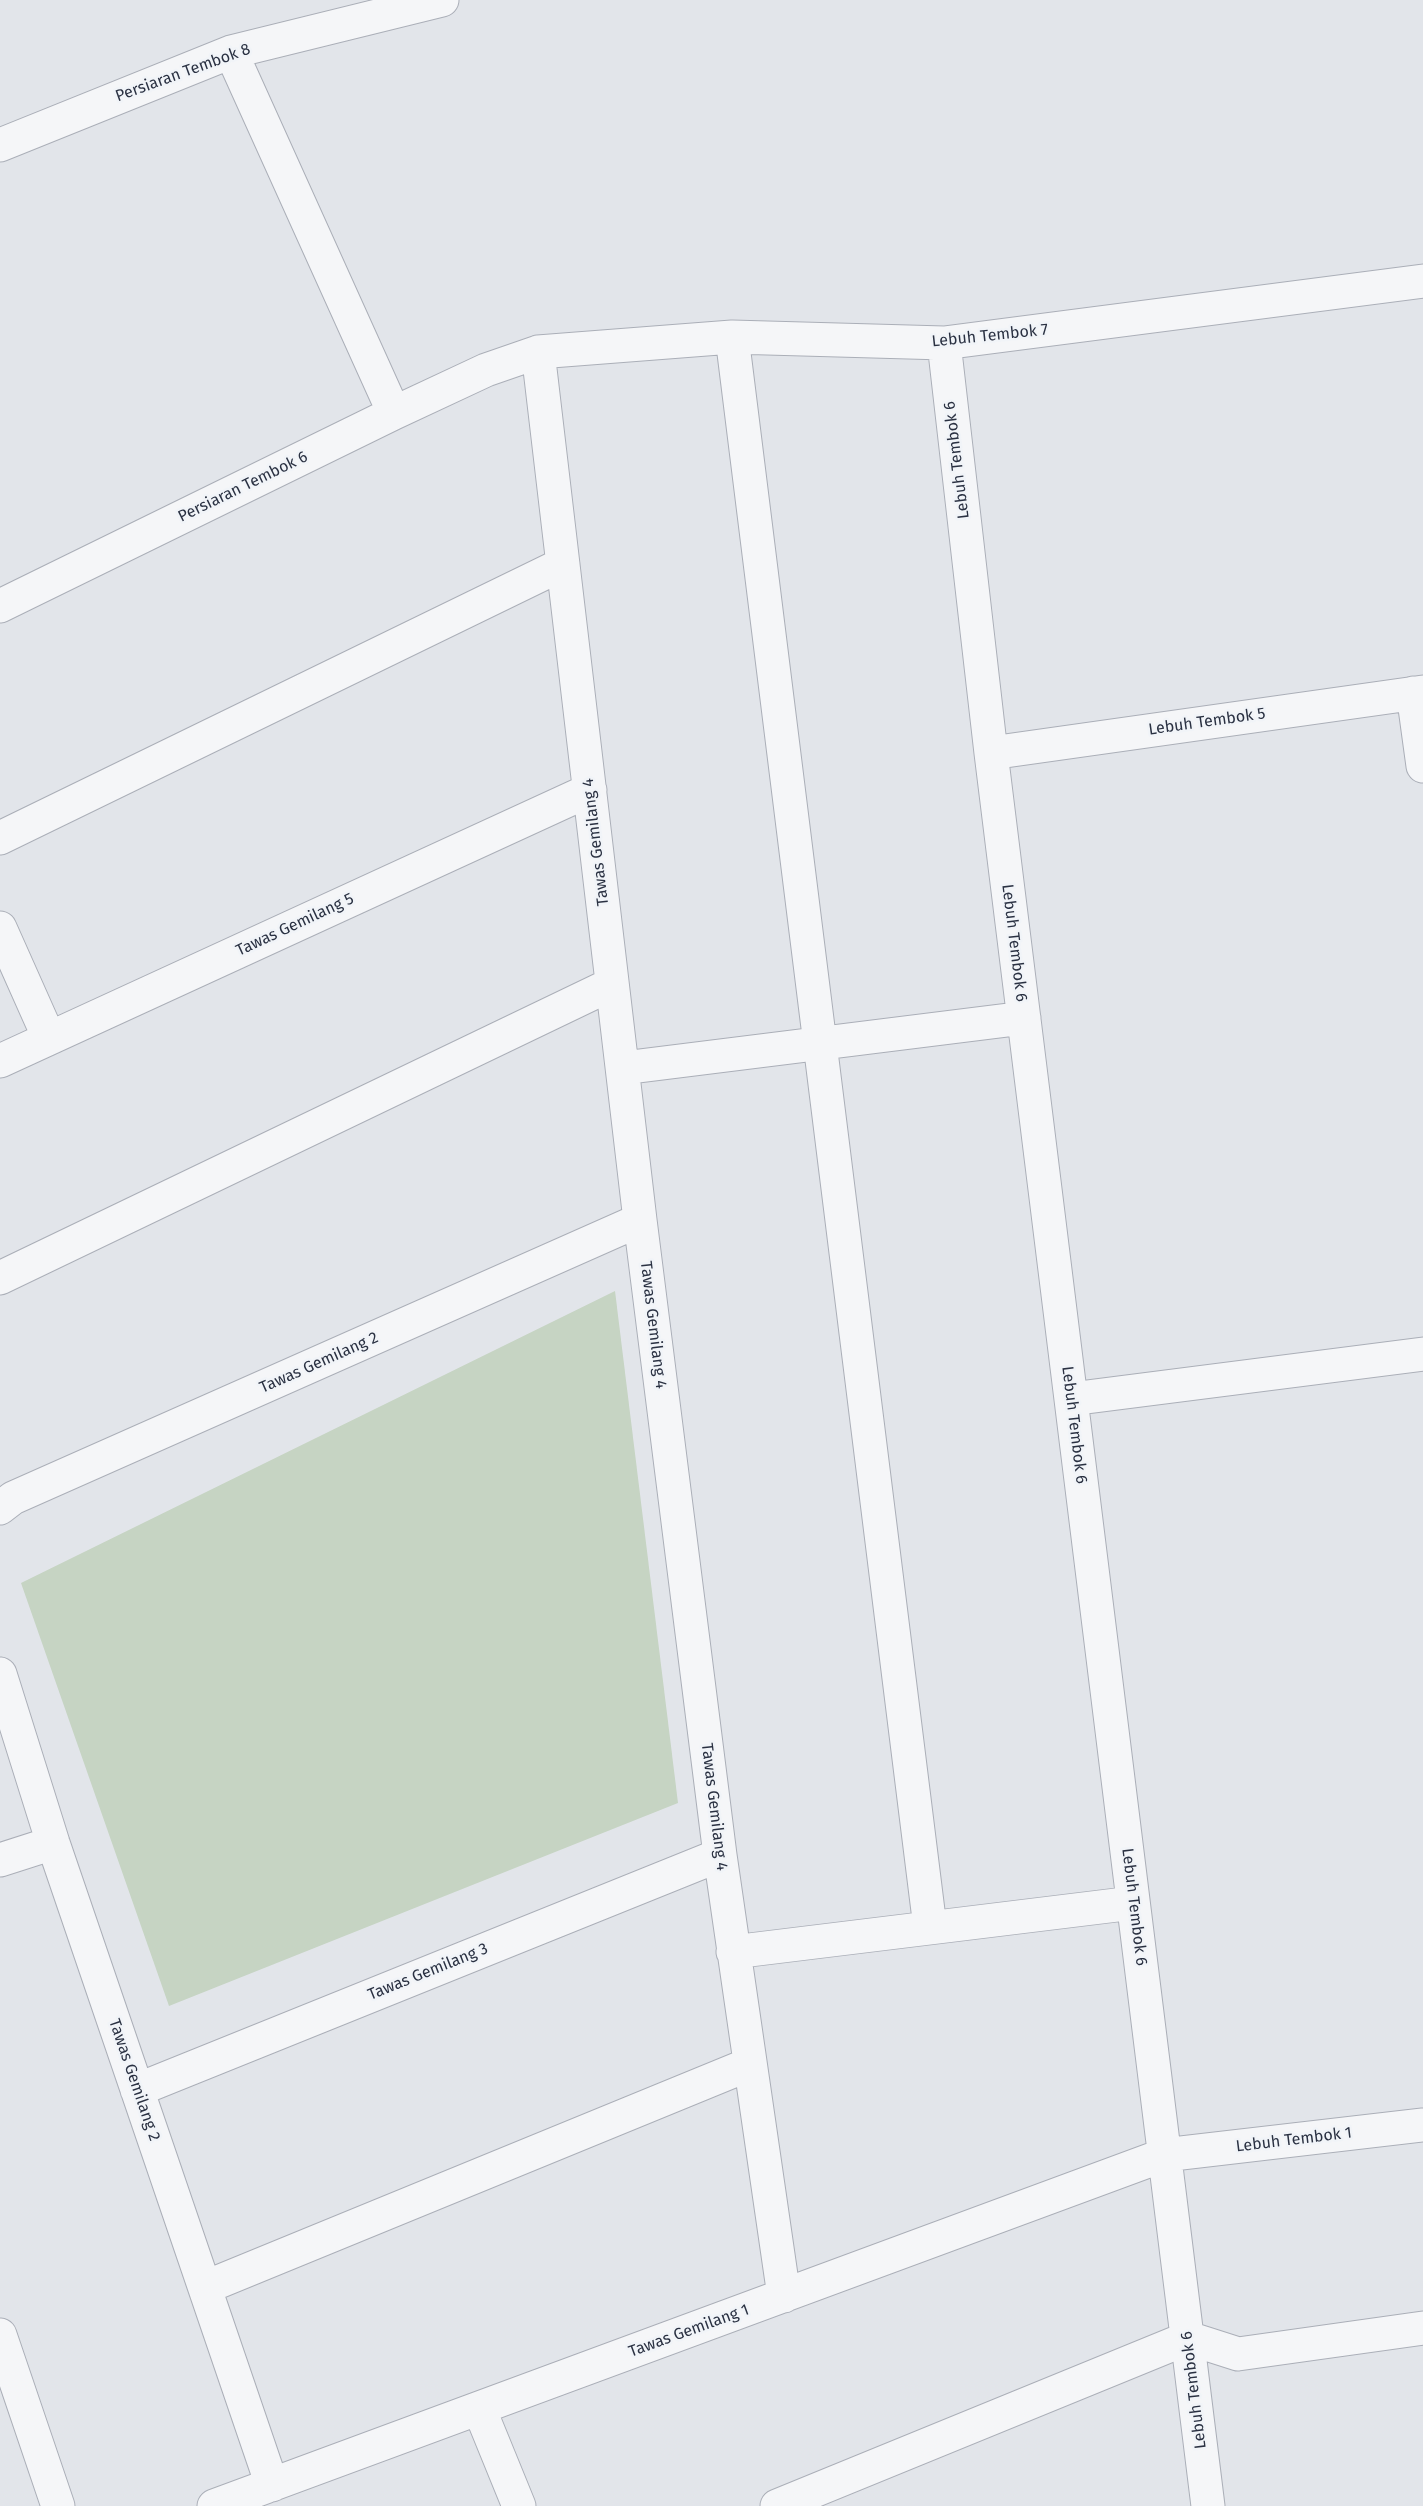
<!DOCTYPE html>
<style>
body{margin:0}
canvas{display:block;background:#e2e5ea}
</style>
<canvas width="1423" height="2506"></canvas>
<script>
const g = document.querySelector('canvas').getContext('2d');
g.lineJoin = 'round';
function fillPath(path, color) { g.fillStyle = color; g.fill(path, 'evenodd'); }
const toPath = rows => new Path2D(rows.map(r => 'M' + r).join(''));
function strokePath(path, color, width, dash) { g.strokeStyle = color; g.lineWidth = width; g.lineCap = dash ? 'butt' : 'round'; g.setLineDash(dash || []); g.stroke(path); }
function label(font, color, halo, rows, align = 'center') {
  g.font = font + ' "Fira Sans",sans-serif'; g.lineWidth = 5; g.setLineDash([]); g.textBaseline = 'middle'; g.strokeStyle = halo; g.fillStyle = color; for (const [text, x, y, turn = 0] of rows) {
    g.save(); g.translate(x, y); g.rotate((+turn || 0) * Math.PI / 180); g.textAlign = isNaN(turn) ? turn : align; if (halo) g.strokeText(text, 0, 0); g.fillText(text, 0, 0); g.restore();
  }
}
fillPath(toPath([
 [615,1291,678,1803,169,2006,21,1583]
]), '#c6d4c3');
const minor = toPath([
 [231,52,394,413],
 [0,145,231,52,442,0],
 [732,337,930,1927],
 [944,343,991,753,1208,2506],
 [538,352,640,1220,720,1855,784,2296],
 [0,606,394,413,486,370,538,352,732,337,944,343,1423,281],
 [1413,693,1423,766],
 [991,753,1423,692],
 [0,838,563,564],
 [0,928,49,1038],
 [0,1061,590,790],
 [623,1068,1024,1018],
 [0,1278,612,984],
 [1071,1399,1423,1354],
 [0,1508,13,1498,640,1220],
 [0,1674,53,1843,272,2485],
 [0,1860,53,1843],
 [733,1952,1133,1903],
 [137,2090,720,1855],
 [206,2287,750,2064],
 [0,2335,58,2506],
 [479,2408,519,2506],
 [214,2506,1164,2155,1423,2125],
 [777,2506,1188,2338,1238,2354,1423,2328]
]);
strokePath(minor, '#abafb8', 35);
strokePath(minor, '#f5f6f8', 33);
label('16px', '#2a3142', '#f1f4f8', [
 ["Persiaran Tembok 8",183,73,-20],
 ["Lebuh Tembok 7",990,336,-6],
 ["Lebuh Tembok 6",957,460,-97],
 ["Persiaran Tembok 6",243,487,-26],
 ["Lebuh Tembok 5",1207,722,-8],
 ["Tawas Gemilang 4",596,842,-97],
 ["Tawas Gemilang 5",295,925,-25],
 ["Lebuh Tembok 6",1014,943,83],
 ["Tawas Gemilang 4",653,1325,83],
 ["Tawas Gemilang 2",319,1363,-24],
 ["Lebuh Tembok 6",1074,1425,83],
 ["Tawas Gemilang 4",714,1807,83],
 ["Lebuh Tembok 6",1134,1907,83],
 ["Tawas Gemilang 3",428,1972,-22],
 ["Tawas Gemilang 2",134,2080,71],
 ["Lebuh Tembok 1",1294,2140,-7],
 ["Tawas Gemilang 1",689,2331,-20],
 ["Lebuh Tembok 6",1194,2390,-97]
]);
</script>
